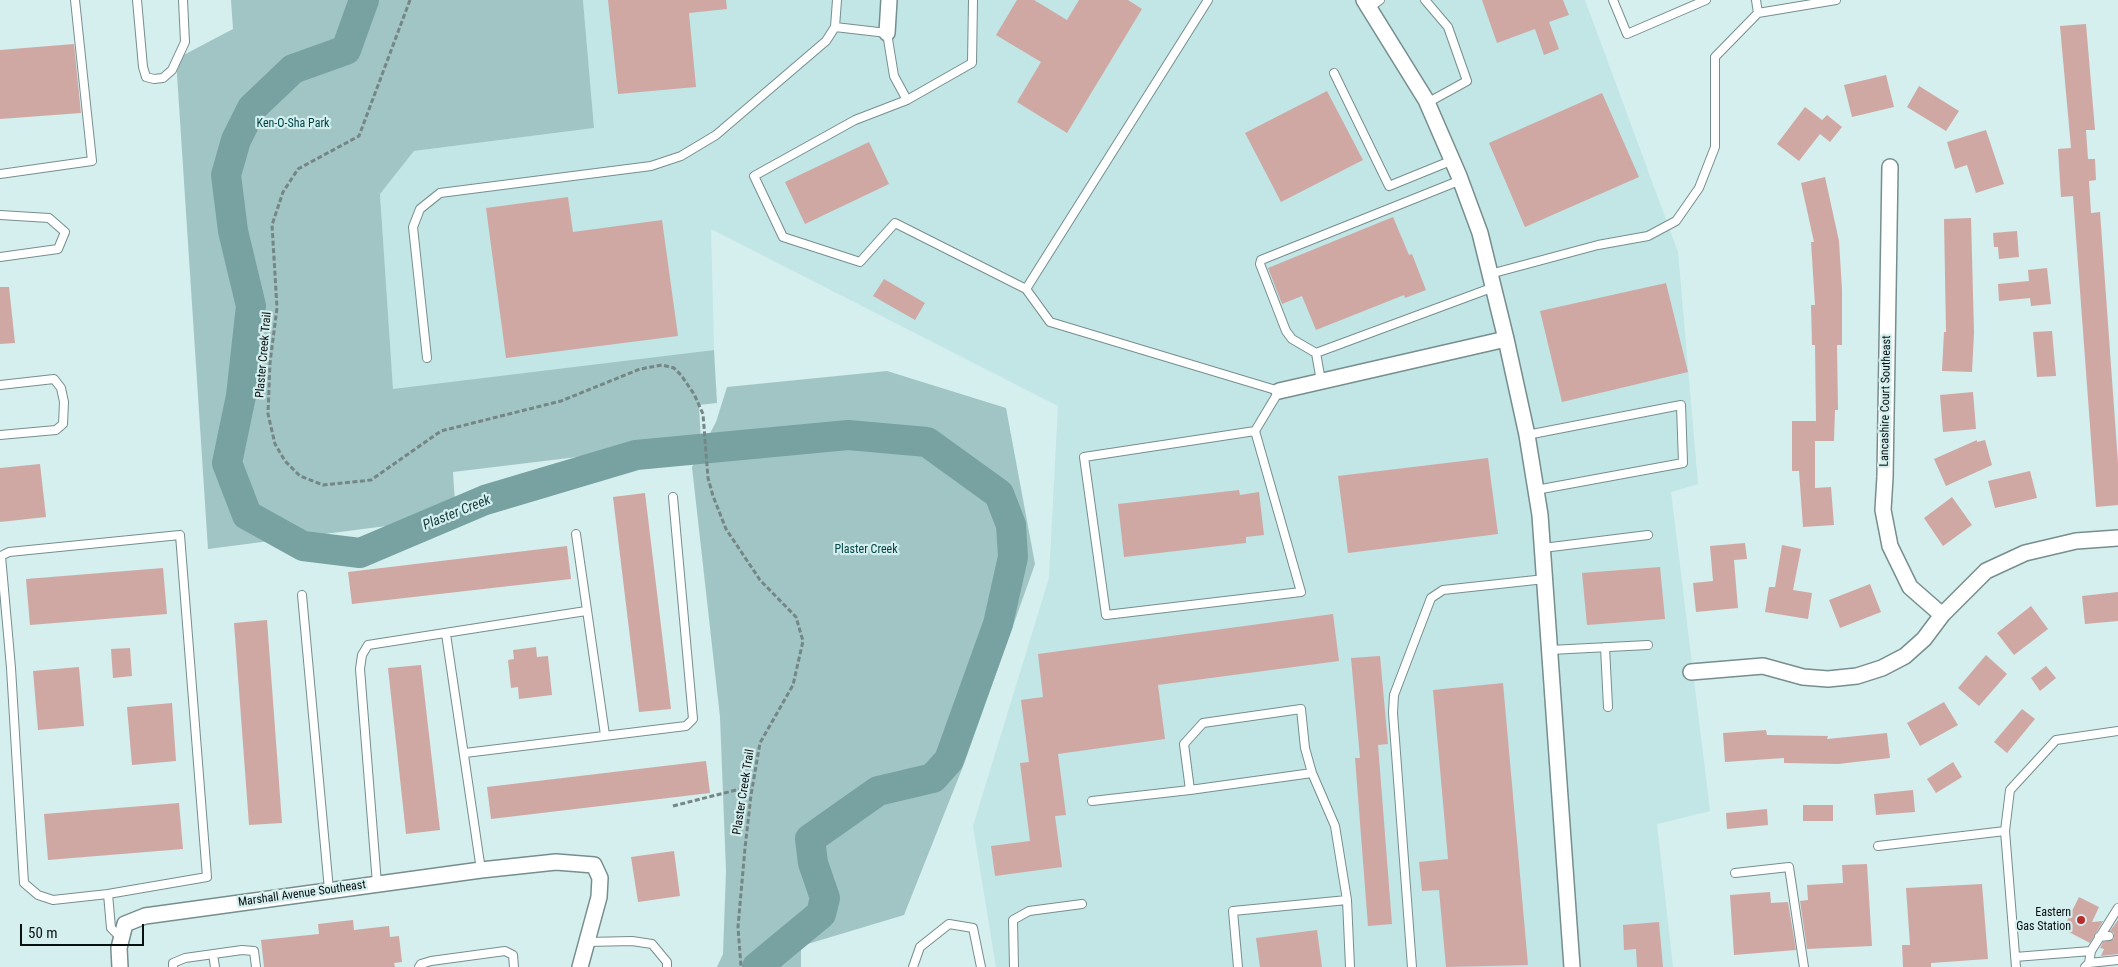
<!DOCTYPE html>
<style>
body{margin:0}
#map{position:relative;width:2118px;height:967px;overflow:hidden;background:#d5eeee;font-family:"Roboto Condensed",sans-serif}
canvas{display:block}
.scale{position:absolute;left:20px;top:924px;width:124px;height:22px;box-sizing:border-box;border:2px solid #081010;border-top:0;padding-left:6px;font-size:15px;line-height:18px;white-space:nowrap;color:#081010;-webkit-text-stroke:4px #d5eeee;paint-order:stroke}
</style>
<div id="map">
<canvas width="2118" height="967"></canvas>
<div class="scale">50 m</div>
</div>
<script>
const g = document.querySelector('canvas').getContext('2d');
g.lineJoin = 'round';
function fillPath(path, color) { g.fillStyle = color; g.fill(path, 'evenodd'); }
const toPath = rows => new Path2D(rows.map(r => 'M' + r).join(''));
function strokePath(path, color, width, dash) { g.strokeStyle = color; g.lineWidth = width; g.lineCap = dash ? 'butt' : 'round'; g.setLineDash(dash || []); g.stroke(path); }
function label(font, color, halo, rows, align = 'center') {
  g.font = font + ' "Roboto Condensed",sans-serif'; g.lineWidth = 4.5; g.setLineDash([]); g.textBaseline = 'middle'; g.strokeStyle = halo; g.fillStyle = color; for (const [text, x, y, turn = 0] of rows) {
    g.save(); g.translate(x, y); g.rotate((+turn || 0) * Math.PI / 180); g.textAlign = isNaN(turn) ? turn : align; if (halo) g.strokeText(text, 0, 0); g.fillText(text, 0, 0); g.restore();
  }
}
fillPath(toPath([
 [583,0,1585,0,1678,252,1698,484,1671,492,1710,811,1657,824,1673,967,996,967,973,826,1049,578,1058,406,711,229,714,350,393,390,380,194,414,151,594,128]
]), '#c2e5e5');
fillPath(toPath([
 [231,0,583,0,594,128,414,151,380,194,393,389,714,350,717,403,699,405,701,442,453,472,456,517,208,549,176,59,233,29],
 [887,371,1006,408,1035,564,964,764,904,915,801,946,801,967,717,967,723,954,726,871,720,717,692,467,716,422,727,387]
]), '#a1c5c4');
strokePath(toPath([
 [364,0,346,50,293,69,252,108,236,140,226,175,233,231,251,306,241,396,227,463,247,515,303,546,360,553,485,500,636,455,848,435,927,442,999,494,1011,525,1013,557,998,624,949,760,933,778,878,791,810,839,813,863,825,898,821,914,757,967]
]), '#77a2a1', 30);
fillPath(toPath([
 [608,0,726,0,727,9,689,13,696,87,618,94],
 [1017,0,1034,0,1067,20,1079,0,1128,0,1142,9,1067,133,1017,102,1041,62,996,35],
 [1482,0,1563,0,1569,15,1549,22,1559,49,1544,55,1535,29,1497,43],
 [2086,24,2095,130,2086,130,2088,159,2095,159,2096,180,2089,181,2091,213,2100,212,2118,463,2118,505,2096,507,2073,196,2061,197,2058,149,2071,148,2060,26],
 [74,44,81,113,0,119,0,50],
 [1886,75,1894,107,1852,117,1844,85],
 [1919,86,1959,111,1946,131,1907,107],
 [1327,91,1363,160,1281,202,1245,133],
 [1602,93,1639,177,1525,227,1489,143],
 [1805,107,1822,120,1827,115,1842,127,1830,142,1820,134,1799,161,1777,144],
 [1986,130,2004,184,1976,193,1967,165,1955,169,1947,142],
 [869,142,889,184,805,224,785,182],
 [1825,177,1839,241,1842,290,1842,345,1837,345,1838,410,1835,410,1834,441,1815,441,1815,488,1831,487,1834,525,1803,527,1799,471,1792,471,1792,421,1816,421,1815,345,1812,345,1811,305,1815,305,1811,242,1814,242,1801,183],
 [568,197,573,232,662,220,678,336,506,358,486,208],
 [1393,217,1409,255,1412,254,1426,290,1405,298,1404,295,1316,330,1302,296,1282,304,1268,268],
 [1971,218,1974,333,1972,372,1942,371,1944,332,1946,332,1944,219],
 [2017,231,2019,257,1999,259,1998,247,1994,247,1993,233],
 [2047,268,2051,304,2031,306,2030,298,1999,301,1998,284,2029,281,2028,270],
 [884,279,925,303,915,320,873,296],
 [1666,283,1688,372,1562,402,1540,311],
 [0,287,9,287,15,343,0,344],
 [2052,331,2056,376,2037,377,2033,332],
 [1973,392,1976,429,1943,432,1940,395],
 [1977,440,1977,442,1985,440,1992,465,1946,486,1934,459],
 [1488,458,1498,534,1348,553,1338,476],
 [40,464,46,517,0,522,0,468],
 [2030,471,2037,498,1995,508,1988,481],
 [1239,490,1240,495,1259,492,1264,535,1246,537,1246,543,1124,557,1118,504],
 [645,493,671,709,639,712,613,497],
 [1952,497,1972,525,1943,546,1924,518],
 [1745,543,1747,559,1734,560,1738,608,1696,612,1693,583,1713,581,1710,546],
 [1782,545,1801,549,1793,590,1812,593,1808,619,1765,612,1769,587,1775,587],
 [567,546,571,579,352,604,348,572],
 [1660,567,1665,619,1587,625,1582,573],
 [163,568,167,614,30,625,26,579],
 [1870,584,1881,612,1840,628,1829,600],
 [2118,592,2118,621,2085,624,2082,596],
 [2031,606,2048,629,2014,655,1997,633],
 [1333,614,1339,661,1158,685,1165,739,1058,754,1066,815,1055,816,1062,867,995,876,991,846,1030,841,1020,763,1029,762,1021,700,1043,697,1038,654],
 [267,620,282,823,249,825,234,623],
 [536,647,537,657,548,656,552,695,519,699,518,687,511,688,508,660,514,659,513,650],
 [130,648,132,676,113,678,111,649],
 [1986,655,2007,674,1979,706,1958,688],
 [1380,656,1388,744,1378,745,1392,924,1368,926,1355,758,1360,758,1351,658],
 [421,665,440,830,406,834,388,668],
 [2046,666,2056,678,2040,691,2031,678],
 [79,667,84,726,38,730,33,671],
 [1503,683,1528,965,1446,967,1439,890,1422,891,1419,862,1448,859,1433,690],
 [1944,702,1958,725,1920,746,1907,723],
 [172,703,176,761,132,765,127,707],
 [2022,709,2035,719,2007,753,1994,742],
 [1766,730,1767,735,1828,736,1827,739,1887,733,1890,758,1838,764,1784,763,1784,758,1725,762,1723,733],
 [706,761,710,793,491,819,487,787],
 [1953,762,1962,777,1936,793,1927,779],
 [1913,790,1915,812,1876,815,1874,794],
 [179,803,183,849,48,860,44,814],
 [1803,805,1833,805,1833,821,1803,821],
 [1767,809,1768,825,1727,829,1726,813],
 [674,851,680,896,638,902,631,857],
 [1867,864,1872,946,1807,949,1800,901,1808,900,1807,885,1843,883,1842,865],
 [1982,884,1988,959,1931,963,1931,967,1903,967,1902,945,1910,945,1906,888],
 [1770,892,1771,903,1788,902,1796,950,1734,955,1730,895],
 [2079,897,2099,907,2092,922,2103,921,2090,943,2063,929],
 [353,920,354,930,389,926,390,937,399,936,402,962,394,963,395,967,264,967,261,940,319,934,318,924],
 [2118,920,2118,954,2101,956,2104,949,2100,948,2103,942,2114,939,2114,933,2110,931],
 [1659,922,1663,967,1637,967,1636,949,1624,950,1623,925],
 [1317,930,1322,967,1260,967,1256,938]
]), '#cfa8a4');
const lane = toPath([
 [137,0,143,67,146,77,154,79,163,78,172,70,185,42,183,0],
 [973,0,972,63,907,100,855,120,754,176,783,237,860,262,895,223,1026,289,1208,0],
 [1425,0,1448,27,1467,81,1427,103],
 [1613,0,1627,34,1706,0],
 [1756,0,1758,13],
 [1369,8,1380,0],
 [835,27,887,33,894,76,907,100],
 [1334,73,1389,186,1453,160],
 [0,174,92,161,75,0],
 [0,215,49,218,65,232,58,249,0,257],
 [1490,274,1598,245,1648,236,1676,221,1699,188,1715,147,1715,57,1758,13,1836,0],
 [1026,289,1050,322,1279,391,1255,431,1301,592,1106,615,1084,457,1255,431],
 [1316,353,1292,339,1286,331,1260,264,1261,260,1461,180],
 [427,358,413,227,420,209,440,193,651,166,681,156,716,135,826,41,835,27,837,0],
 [1321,381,1316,353,1494,287],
 [0,385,54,379,61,388,64,402,63,424,56,430,0,435],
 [1527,435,1681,405,1683,463,1536,490],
 [576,534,605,735],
 [1543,548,1648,535],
 [302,595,329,890],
 [446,634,481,870],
 [1605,647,1608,707],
 [1550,650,1648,645],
 [465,753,686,726,693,719,673,497],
 [1190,790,1312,773],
 [1092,801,1190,790,1184,744,1203,723,1301,709,1305,748,1312,773,1335,826,1347,900,1350,967],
 [2005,831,2010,790,2056,740,2118,731],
 [1878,846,2005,831,2016,967],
 [1735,873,1789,867,1804,967],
 [377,884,360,669,362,655,368,645,586,611],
 [108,894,53,900,38,895,24,883,11,668,1,556,9,552,180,535,207,877,108,894,111,928,121,938],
 [2099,937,2109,936],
 [587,942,632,941,652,944,667,962,667,967],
 [213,954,215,967],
 [2015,957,2091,951],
 [2089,963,2118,960],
 [173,967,173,963,185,958,242,950,254,951,256,967],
 [419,967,421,964,431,961,505,951,513,955,514,967],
 [913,967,920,947,949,924,973,928,981,967],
 [1014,967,1013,920,1029,911,1082,904],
 [1238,967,1233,911,1347,900],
 [1412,967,1393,713,1394,695,1431,598,1443,590,1545,579],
 [2085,967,2089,963,2091,951,2118,908]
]);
const street = toPath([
 [1364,0,1426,100,1459,176,1480,233,1506,339,1527,435,1540,515,1572,967],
 [887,33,889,0],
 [1890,167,1885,477,1883,510,1890,546,1910,587,1942,615],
 [1279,391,1506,339],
 [1691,672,1763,666,1803,677,1828,679,1857,676,1882,668,1905,656,1924,639,1942,615,1986,571,2025,553,2076,541,2118,538],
 [120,967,119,948,125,924,145,916,481,870,556,862,594,865,600,878,599,897,580,967]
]);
strokePath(lane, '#778e8e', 10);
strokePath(street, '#778e8e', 18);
strokePath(toPath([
 [410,0,359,136,298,169,283,192,272,225,277,308,270,363,268,414,275,444,285,461,300,476,323,485,371,480,441,431,561,401,640,369,662,365,674,368,681,375,694,394,703,414,708,478,713,496,726,529,760,580,796,617,803,641,793,685,760,743,751,795,745,848,738,927,741,967],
 [673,806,752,786]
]), '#758686', 3, [5, 2.5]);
strokePath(lane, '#fff', 8);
strokePath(street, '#fff', 15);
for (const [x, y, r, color] of [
 [2081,920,5,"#ba2b2b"]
]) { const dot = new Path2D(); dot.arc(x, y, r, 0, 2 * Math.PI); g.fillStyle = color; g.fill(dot); strokePath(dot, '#d5eeee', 2); }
label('12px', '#004545', '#d5eeee', [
 ["Ken-O-Sha Park",293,124],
 ["Plaster Creek",866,550]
]);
label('12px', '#081010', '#d5eeee', [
 ["Plaster Creek Trail",264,355,-85],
 ["Lancashire Court Southeast",1886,401,-89],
 ["Plaster Creek Trail",744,792,-81],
 ["Marshall Avenue Southeast",302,894,-8]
]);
label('12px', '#081010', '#d5eeee', [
 ["Eastern",2071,913],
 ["Gas Station",2071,927]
], 'right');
label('italic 14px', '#123c3c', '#d5eeee', [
 ["Plaster Creek",457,513,-22]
]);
</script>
